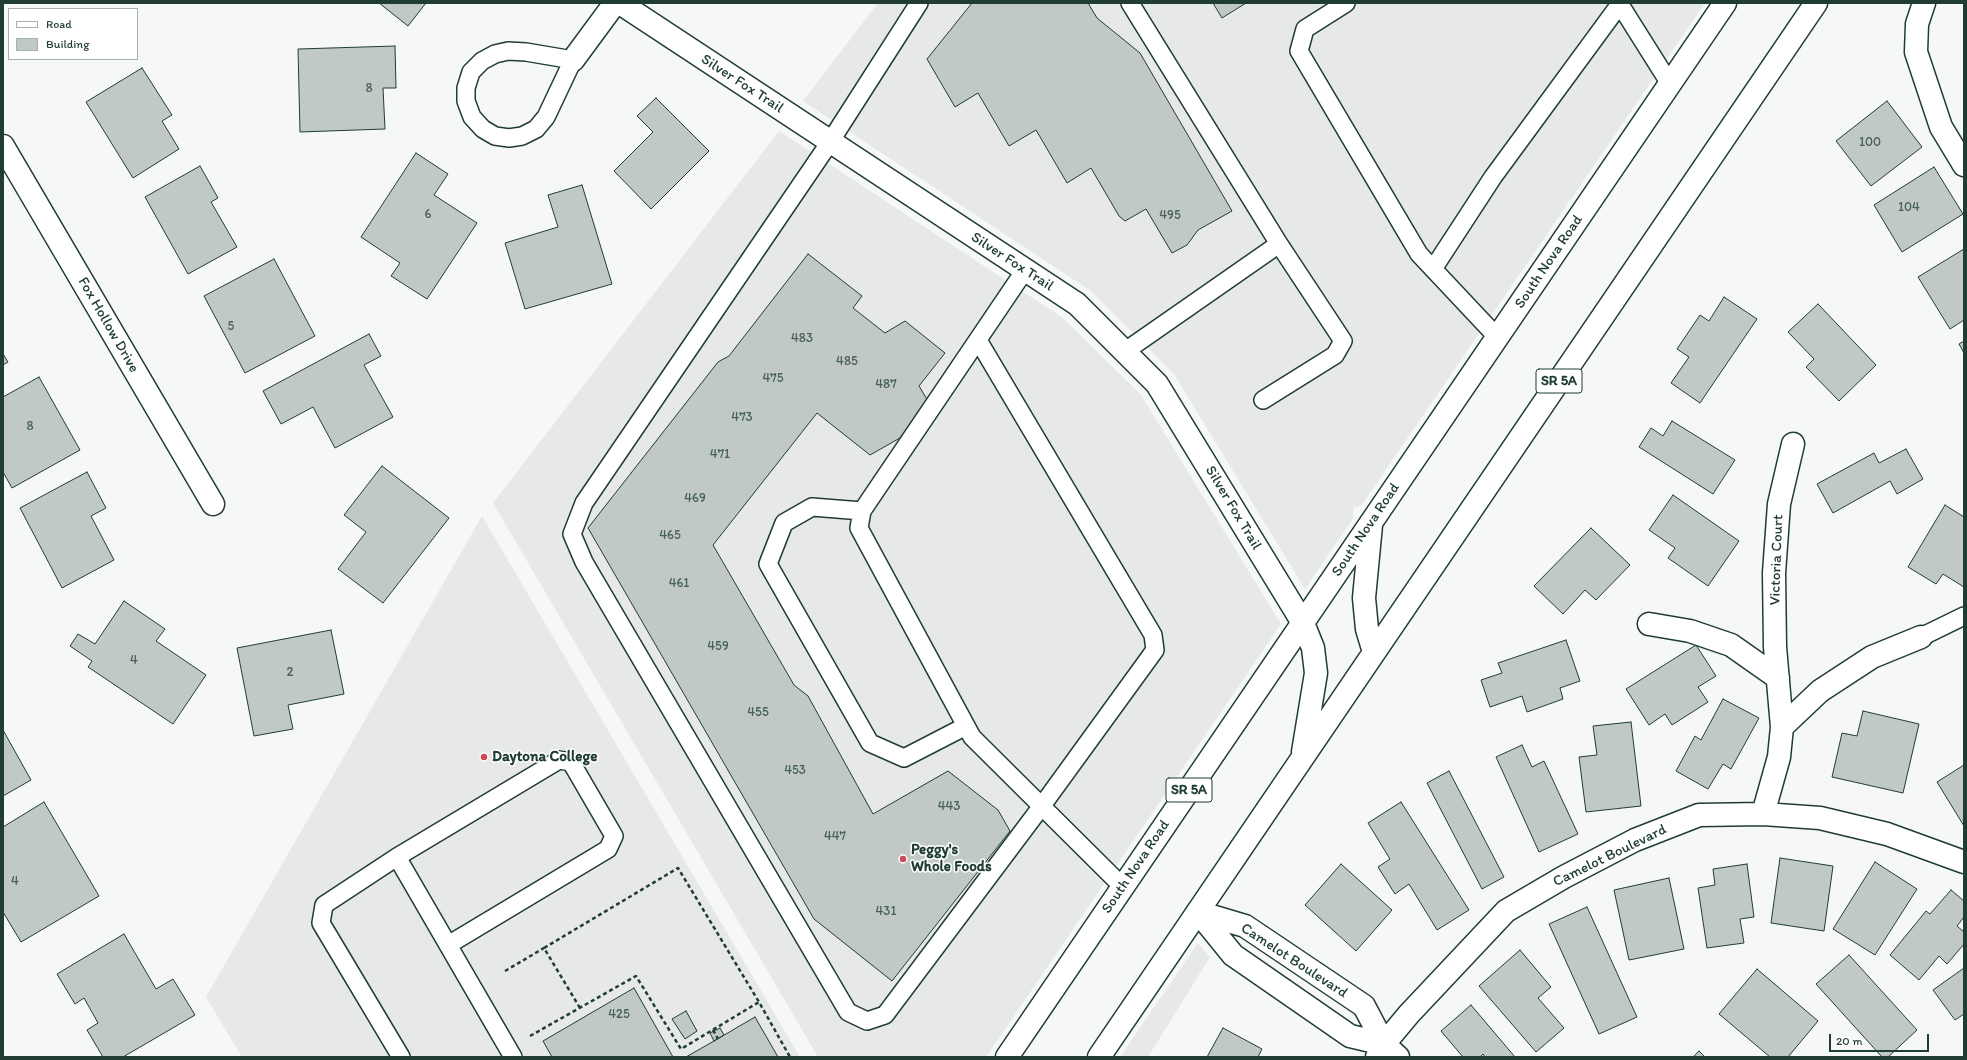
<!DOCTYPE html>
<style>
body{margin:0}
#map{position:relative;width:1967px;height:1060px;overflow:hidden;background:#f6f7f7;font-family:Itim,sans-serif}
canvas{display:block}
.frame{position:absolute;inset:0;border:4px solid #1f3d34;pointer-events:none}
.legend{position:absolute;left:8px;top:8px;width:130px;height:52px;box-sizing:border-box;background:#fff;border:1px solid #a5b1ae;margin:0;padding:5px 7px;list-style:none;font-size:12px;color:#1f3d34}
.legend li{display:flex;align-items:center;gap:8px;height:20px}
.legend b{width:20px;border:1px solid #a5b1ae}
.scale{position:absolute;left:1829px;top:1034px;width:100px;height:18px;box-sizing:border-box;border:2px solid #1f3d34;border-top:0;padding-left:5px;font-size:12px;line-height:14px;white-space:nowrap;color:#1f3d34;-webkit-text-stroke:3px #fff;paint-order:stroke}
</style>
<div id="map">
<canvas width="1967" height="1060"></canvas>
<div class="frame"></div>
<ul class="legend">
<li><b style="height:5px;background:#fff"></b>Road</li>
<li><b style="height:11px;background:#c0c9c6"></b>Building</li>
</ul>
<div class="scale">20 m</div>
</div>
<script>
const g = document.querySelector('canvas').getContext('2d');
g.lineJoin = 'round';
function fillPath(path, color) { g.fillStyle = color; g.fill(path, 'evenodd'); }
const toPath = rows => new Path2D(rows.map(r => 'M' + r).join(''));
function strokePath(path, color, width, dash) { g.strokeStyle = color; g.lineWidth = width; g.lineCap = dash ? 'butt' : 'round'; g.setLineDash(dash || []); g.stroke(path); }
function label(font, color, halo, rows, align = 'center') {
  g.font = font + ' Itim,sans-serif'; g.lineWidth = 3; g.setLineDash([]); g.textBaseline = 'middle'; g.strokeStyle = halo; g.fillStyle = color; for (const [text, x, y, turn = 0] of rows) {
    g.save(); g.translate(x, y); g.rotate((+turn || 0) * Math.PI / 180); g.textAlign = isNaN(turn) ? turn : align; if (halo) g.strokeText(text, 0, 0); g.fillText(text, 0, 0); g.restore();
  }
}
fillPath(toPath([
 [878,3,1705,3,1361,506,1354,507,1352,520,1305,589,1174,374,1091,291,803,101],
 [779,131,1063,318,1141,395,1281,624,986,1057,818,1057,493,503],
 [482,516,800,1057,242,1057,206,997],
 [1198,943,1210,957,1148,1057,1120,1057]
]), '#e6e9e8');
const building = toPath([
 [379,3,426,3,408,26,379,3],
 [972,3,1088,3,1097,18,1140,53,1232,211,1198,230,1187,245,1172,253,1146,209,1125,221,1119,216,1091,168,1067,183,1036,130,1009,146,978,93,955,107,927,59,972,3],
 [1213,3,1246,3,1222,18,1213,3],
 [395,46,396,88,383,88,385,129,300,132,298,49,395,46],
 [142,68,172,115,162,121,179,149,133,178,86,102,142,68],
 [656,98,709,151,651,209,614,171,653,132,637,116,656,98],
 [1887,101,1922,147,1871,186,1836,141,1887,101],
 [416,153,448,174,434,195,477,223,427,299,391,276,400,263,361,237,416,153],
 [200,166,218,198,211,202,237,247,188,274,145,197,200,166],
 [1934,167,1963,214,1902,252,1874,205,1934,167],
 [582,185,612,284,525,309,505,243,558,227,548,195,582,185],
 [1964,249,1964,320,1950,329,1918,277,1964,249],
 [808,254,862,296,853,308,885,333,905,321,945,353,919,386,928,401,900,438,870,455,817,413,713,545,794,685,808,696,873,814,948,771,998,810,1010,831,892,981,814,919,588,528,718,362,729,356,808,254],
 [274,259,315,336,245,373,204,296,274,259],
 [1724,297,1757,319,1700,403,1671,383,1689,357,1677,349,1700,315,1709,321,1724,297],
 [1818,304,1876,365,1839,401,1806,367,1814,359,1788,332,1818,304],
 [369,334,381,356,364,365,393,417,335,448,313,407,281,424,263,391,369,334],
 [1964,341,1964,353,1959,344,1964,341],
 [3,354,8,362,3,365,3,354],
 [39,377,80,450,12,488,3,472,3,397,39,377],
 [1672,421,1735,460,1713,494,1639,447,1651,428,1663,436,1672,421],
 [1906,449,1923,479,1897,494,1890,481,1833,513,1817,484,1874,453,1879,463,1906,449],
 [382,466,449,518,383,603,338,569,366,532,344,515,382,466],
 [87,472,106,508,91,516,114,560,62,588,20,508,87,472],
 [1673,495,1739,541,1708,586,1668,558,1675,548,1649,530,1673,495],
 [1945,505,1964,517,1964,587,1943,574,1936,584,1908,567,1945,505],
 [1591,528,1630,565,1596,600,1585,590,1563,614,1534,586,1591,528],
 [124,601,165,629,156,641,206,675,173,724,88,667,92,661,70,646,78,634,95,644,124,601],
 [331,630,344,694,288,705,293,729,254,736,237,648,331,630],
 [1566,640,1580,681,1560,688,1563,699,1527,712,1522,696,1490,707,1481,680,1502,673,1498,663,1566,640],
 [1696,645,1716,676,1698,687,1708,702,1672,725,1665,714,1649,725,1626,689,1696,645],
 [1723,699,1759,718,1731,769,1723,764,1708,789,1676,771,1695,736,1701,740,1723,699],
 [1863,711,1919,724,1903,793,1832,777,1842,733,1857,736,1863,711],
 [1631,722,1641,806,1586,812,1579,757,1597,755,1593,726,1631,722],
 [3,730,31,780,3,796,3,730],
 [1522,745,1532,767,1544,761,1578,834,1539,852,1496,757,1522,745],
 [1964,765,1964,826,1937,782,1964,765],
 [1449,771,1504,877,1482,889,1427,783,1449,771],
 [44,802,99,896,21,942,3,912,3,827,44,802],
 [1401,802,1469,910,1437,930,1409,884,1395,894,1378,867,1390,859,1368,823,1401,802],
 [1780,858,1833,866,1824,931,1771,923,1780,858],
 [1875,862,1917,889,1875,955,1833,929,1875,862],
 [1341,864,1392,910,1356,951,1305,905,1341,864],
 [1747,864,1754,917,1740,919,1744,943,1707,948,1698,888,1715,885,1713,869,1747,864],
 [1669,878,1684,949,1629,960,1614,890,1669,878],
 [1951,890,1964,901,1964,917,1957,926,1964,932,1964,944,1947,964,1939,956,1919,980,1890,955,1926,911,1930,914,1951,890],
 [1587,907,1637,1017,1599,1034,1549,924,1587,907],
 [124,934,156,989,173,979,195,1015,123,1057,103,1057,87,1030,98,1023,84,998,75,1004,57,974,124,934],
 [1520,950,1551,987,1538,998,1564,1028,1536,1052,1479,986,1520,950],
 [1849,955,1917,1030,1888,1057,1882,1057,1816,984,1849,955],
 [1964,968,1964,1014,1955,1020,1933,990,1964,968],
 [1757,969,1818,1021,1788,1057,1770,1057,1719,1014,1757,969],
 [634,988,673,1057,552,1057,543,1041,634,988],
 [1471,1005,1515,1057,1485,1057,1483,1054,1480,1057,1463,1057,1441,1031,1471,1005],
 [686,1011,697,1031,685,1039,672,1019,686,1011],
 [755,1017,778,1057,686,1057,714,1041,755,1017],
 [720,1028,724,1035,714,1041,710,1033,720,1028],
 [1223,1028,1262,1049,1258,1057,1207,1057,1223,1028],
 [1699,1051,1705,1057,1693,1057,1699,1051]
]);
fillPath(building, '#c0c9c6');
strokePath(building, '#1f3d34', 1);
const service = toPath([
 [919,3,830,142,584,503,572,534,584,562,848,1012,867,1021,885,1015,1041,807,1155,650,1153,635,978,340],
 [1346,3,1305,29,1299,51,1419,254,1498,338],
 [1619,3,1670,84],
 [508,51,526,52,573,60,546,117,536,129,522,136,509,138,495,136,483,129,472,117,466,101,466,88,471,72,482,61,495,54,508,51],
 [1433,269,1493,177,1620,4],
 [1025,270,862,511,859,528,972,737,1123,887],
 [1124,352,1279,244,1130,3],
 [1263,400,1335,355,1343,341,1279,244],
 [862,511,812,507,784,523,768,564,870,743,904,758,966,726],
 [1921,637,1964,616],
 [397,857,559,760,571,762,614,836,608,849,448,945],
 [401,1057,321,923,324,905,397,857,513,1057]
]);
const minor = toPath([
 [620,3,1077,304,1157,384,1303,623],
 [1924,3,1917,24,1916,52,1941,127,1964,165],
 [573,60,615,3],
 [3,146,213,504],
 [1649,624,1690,631,1731,645,1778,678],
 [1782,727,1820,691,1872,657,1921,637],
 [1763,814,1779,757,1782,727,1775,647,1774,573,1779,504,1793,444],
 [1198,912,1245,926,1364,1006,1384,1044,1398,1057],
 [1198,912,1233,955,1350,1036,1384,1044],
 [1377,1057,1384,1044,1409,1014,1506,911,1564,877,1635,840,1699,815,1763,814,1820,818,1887,834,1964,862]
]);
const primary = toPath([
 [1371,525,1364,598,1367,629,1374,652],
 [1303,623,1313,648,1316,673,1303,752],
 [1007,1057,1725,3],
 [1099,1057,1816,3]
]);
strokePath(service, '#1f3d34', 20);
strokePath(minor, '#1f3d34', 25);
strokePath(primary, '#1f3d34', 25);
strokePath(toPath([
 [505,971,544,948],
 [580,1008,544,948,678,868,759,1002],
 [713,1030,718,1039],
 [530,1036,636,976,681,1049,759,1002,790,1057]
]), '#1f3d34', 2.5, [4, 3]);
strokePath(service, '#fff', 17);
strokePath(minor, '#fff', 22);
strokePath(primary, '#fff', 22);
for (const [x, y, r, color] of [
 [484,757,4,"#d1495b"],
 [903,859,4,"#d1495b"]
]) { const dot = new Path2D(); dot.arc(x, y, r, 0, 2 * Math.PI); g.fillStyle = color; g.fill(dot); strokePath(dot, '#fff', 1.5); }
label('13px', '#476058', null, [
 ["8",369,89],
 ["100",1870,143],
 ["104",1909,208],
 ["6",428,215],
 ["495",1170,216],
 ["5",231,327],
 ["483",802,339],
 ["485",847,362],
 ["475",773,379],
 ["487",886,385],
 ["473",742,418],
 ["8",30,427],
 ["471",720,455],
 ["469",695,499],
 ["465",670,536],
 ["461",679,584],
 ["459",718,647],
 ["4",134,661],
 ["2",290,673],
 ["455",758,713],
 ["453",795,771],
 ["443",949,807],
 ["447",835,837],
 ["4",15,882],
 ["431",886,912],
 ["425",619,1015]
]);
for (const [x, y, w] of [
 [1559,381,46],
 [1189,790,46]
]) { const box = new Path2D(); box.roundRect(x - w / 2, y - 12, w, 24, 3); g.fillStyle = '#fff'; g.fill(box); strokePath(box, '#1f3d34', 1); }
label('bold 14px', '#1f3d34', null, [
 ["SR 5A",1559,381],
 ["SR 5A",1189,790]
]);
label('15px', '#1f3d34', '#fff', [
 ["Silver Fox Trail",742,84,33],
 ["Silver Fox Trail",1012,262,33],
 ["South Nova Road",1549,262,-56],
 ["Fox Hollow Drive",108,325,60],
 ["Silver Fox Trail",1233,508,59],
 ["South Nova Road",1366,530,-56],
 ["Victoria Court",1777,560,-88],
 ["Camelot Boulevard",1610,856,-26],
 ["South Nova Road",1136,867,-56],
 ["Camelot Boulevard",1294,961,33]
]);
label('bold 15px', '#1f3d34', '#fff', [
 ["Daytona College",492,757],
 ["Peggy's",911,850],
 ["Whole Foods",911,867]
], 'left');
</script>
